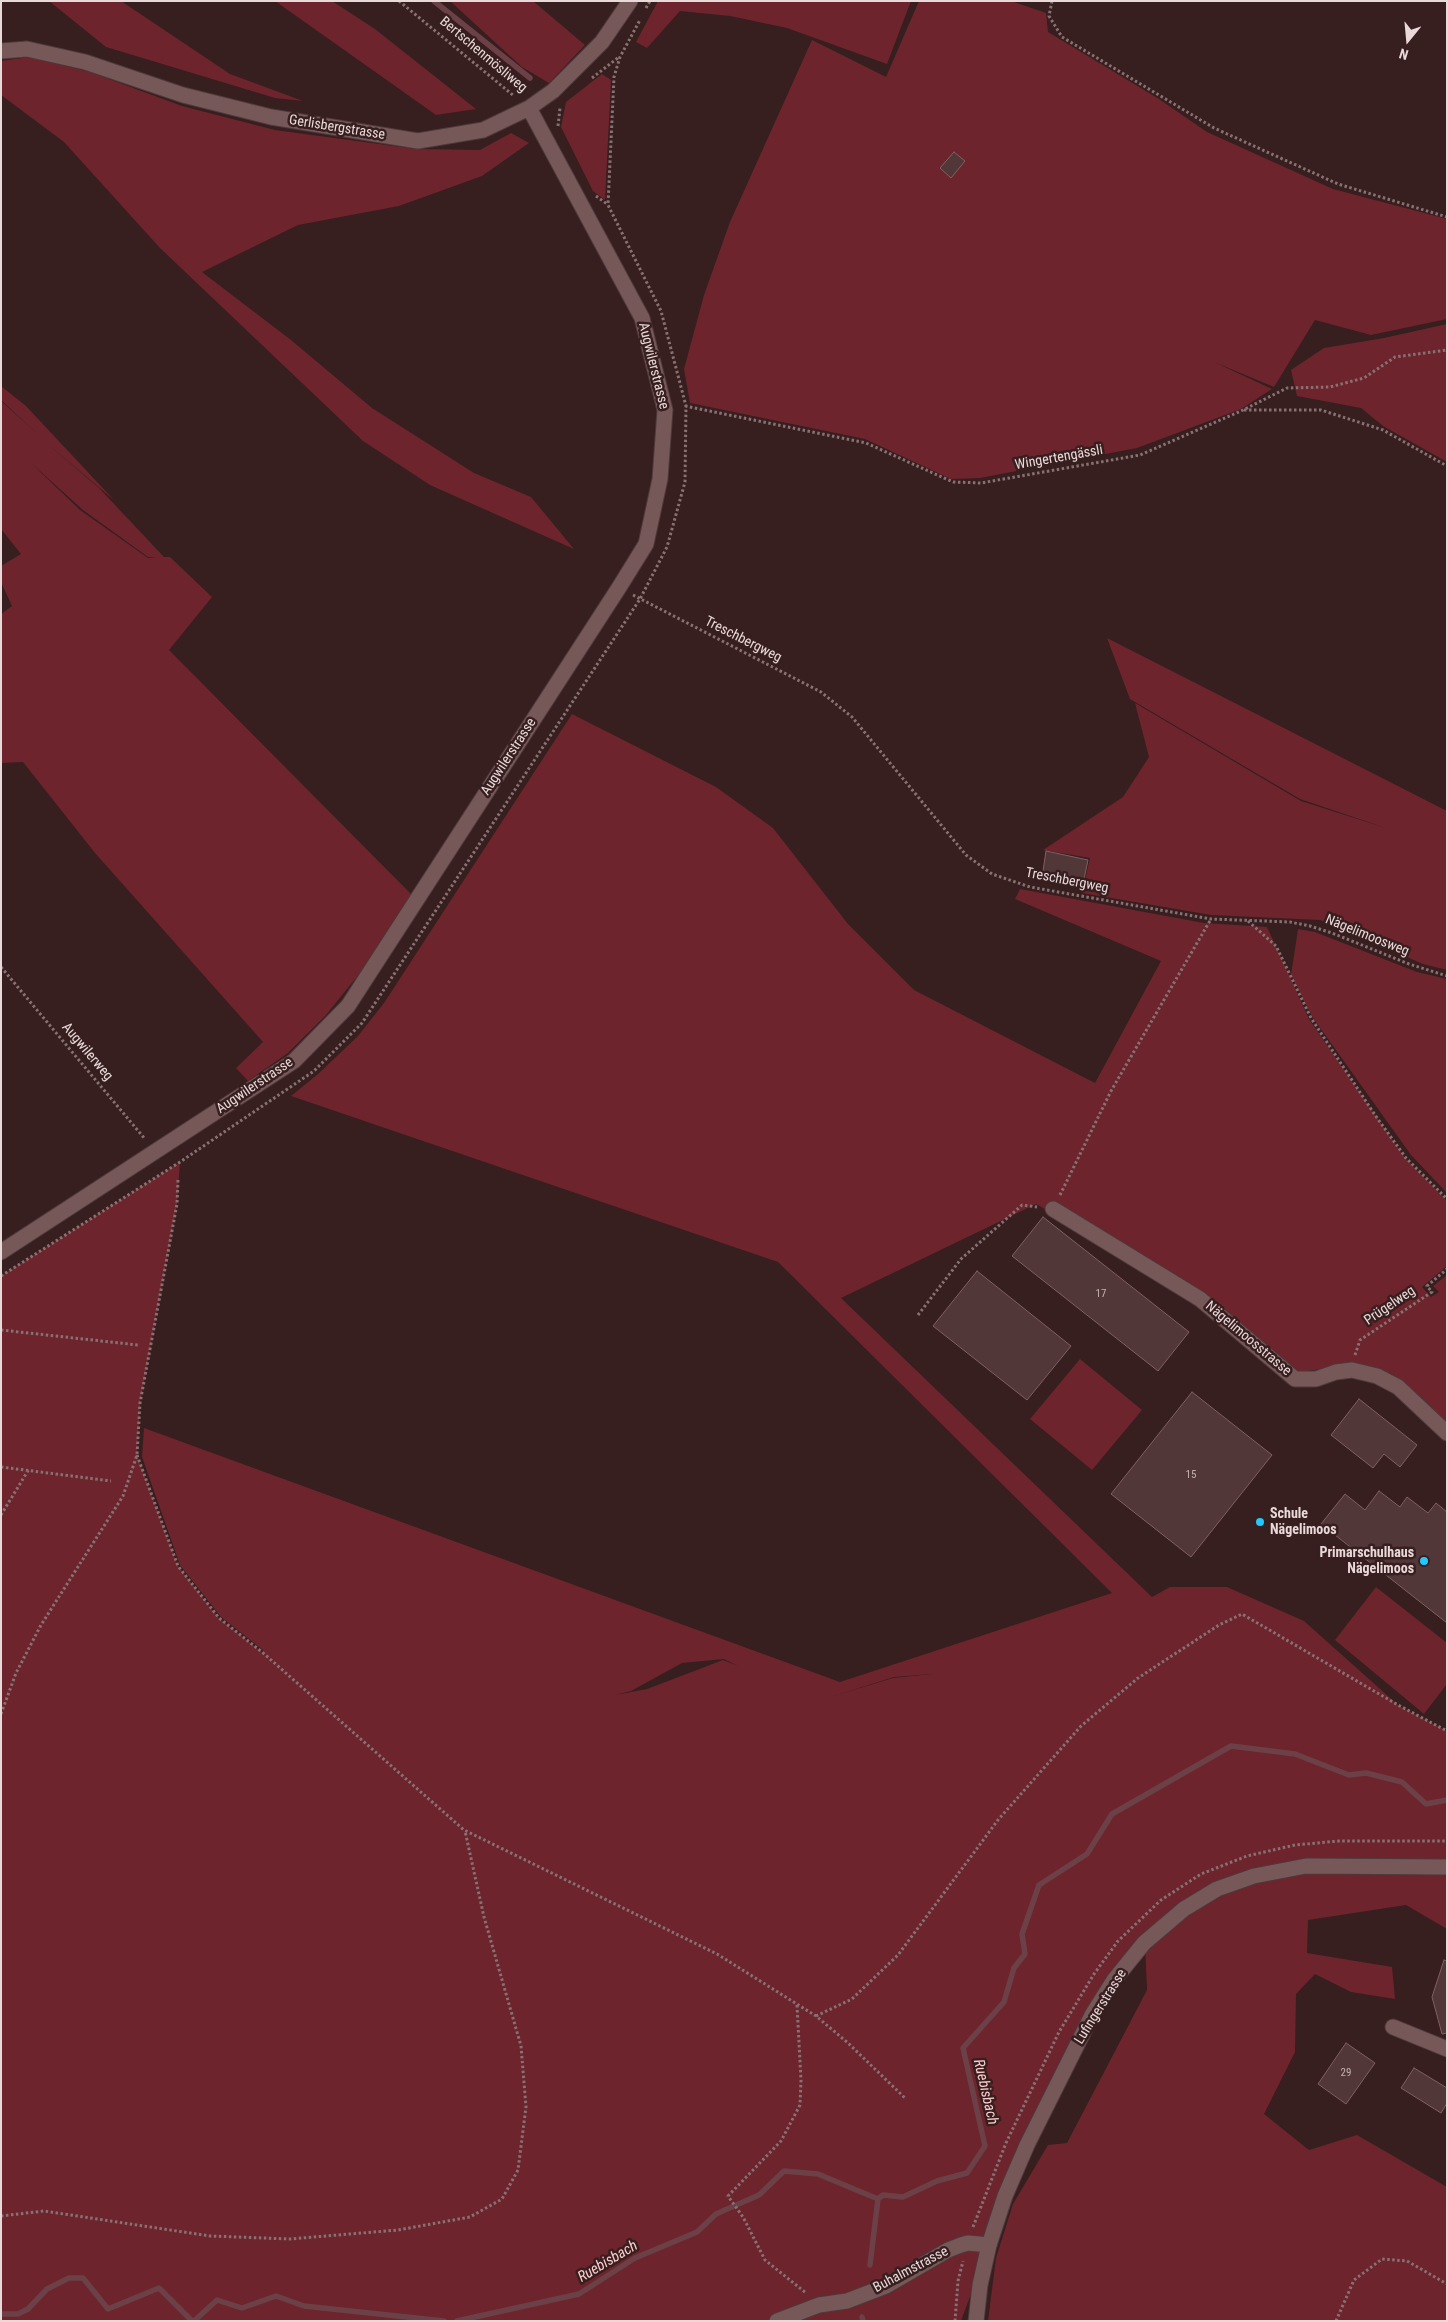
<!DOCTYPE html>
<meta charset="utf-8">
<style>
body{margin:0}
#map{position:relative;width:1448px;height:2322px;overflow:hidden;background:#371e1f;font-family:"Roboto Condensed",sans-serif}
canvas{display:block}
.frame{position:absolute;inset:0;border:2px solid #ead9d9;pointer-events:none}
.north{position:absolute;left:1383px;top:15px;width:50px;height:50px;-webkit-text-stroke:4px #371e1f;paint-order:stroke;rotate:197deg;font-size:14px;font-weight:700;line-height:20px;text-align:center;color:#ead9d9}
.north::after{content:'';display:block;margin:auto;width:18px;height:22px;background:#ead9d9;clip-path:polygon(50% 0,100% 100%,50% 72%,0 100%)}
</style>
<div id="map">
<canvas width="1448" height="2322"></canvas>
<div class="frame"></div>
<div class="north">N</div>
</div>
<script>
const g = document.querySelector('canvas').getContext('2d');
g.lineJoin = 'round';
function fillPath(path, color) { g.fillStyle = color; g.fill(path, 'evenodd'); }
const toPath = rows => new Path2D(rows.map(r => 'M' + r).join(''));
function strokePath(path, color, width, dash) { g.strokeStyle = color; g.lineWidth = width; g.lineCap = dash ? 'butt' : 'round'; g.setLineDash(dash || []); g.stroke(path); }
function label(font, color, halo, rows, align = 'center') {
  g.font = font + ' "Roboto Condensed",sans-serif'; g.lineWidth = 5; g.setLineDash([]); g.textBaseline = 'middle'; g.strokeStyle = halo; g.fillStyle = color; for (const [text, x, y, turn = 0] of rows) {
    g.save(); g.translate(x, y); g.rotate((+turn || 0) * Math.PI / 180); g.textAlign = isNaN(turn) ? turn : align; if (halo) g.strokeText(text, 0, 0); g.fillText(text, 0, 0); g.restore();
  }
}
fillPath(toPath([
 [49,1,121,1,230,74,303,101,275,98,106,47],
 [275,1,332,1,375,29,476,109,436,115],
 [450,1,533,1,585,45,549,83,522,67],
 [658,1,911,1,887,64,787,28,730,16,680,11,647,48,636,42],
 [919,1,1011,1,1046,13,1048,32,1159,99,1207,132,1333,189,1447,219,1447,319,1371,335,1315,320,1274,387,1214,362,1272,389,1241,409,1137,448,980,478,951,479,865,439,690,403,684,369,704,295,730,222,812,40,886,77],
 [29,57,90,72,182,106,275,130,416,149,480,150,511,133,529,143,482,176,399,206,298,225,202,272,291,340,372,408,474,473,531,497,574,549,430,485,363,441,160,248,64,142,1,95,1,61],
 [602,74,611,80,605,200,593,191,561,127,566,102],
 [1447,324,1447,462,1383,426,1361,408,1297,396,1291,370,1324,348,1384,338],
 [1,386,26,406,114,500,43,440,99,488,164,557,170,557,212,597,169,650,411,894,360,973,326,1015,288,1053,248,1081,236,1068,263,1042,95,853,23,762,1,763,1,614,12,606,1,582,1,566,21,554,1,529,1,401,39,435,1,400],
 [30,462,83,510,148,557,157,558,148,558,80,510],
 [1107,638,1447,811,1447,970,1423,964,1320,920,1211,915,1082,893,1090,858,1043,850,1123,797,1149,757,1135,703,1301,801,1389,829,1300,799,1130,699],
 [572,714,716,787,773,828,848,924,914,990,1095,1083,1161,961,1015,899,1020,889,1204,923,1267,927,1309,1019,1405,1158,1447,1201,1447,1266,1422,1287,1431,1297,1439,1292,1433,1286,1447,1275,1447,1423,1390,1373,1349,1365,1300,1372,1204,1297,1036,1204,841,1298,1152,1597,1170,1587,1227,1587,1304,1621,1398,1705,1447,1731,1447,1929,1406,1905,1308,1920,1307,1953,1392,1967,1395,1999,1351,1992,1315,1974,1296,1994,1295,2052,1264,2114,1309,2150,1357,2135,1447,2187,1447,2321,988,2321,996,2258,1013,2204,1048,2145,1067,2143,1147,1990,1145,1944,1092,2015,989,2245,961,2321,1,2321,1,1276,180,1162,177,1204,140,1403,137,1455,178,1566,219,1618,262,1652,263,1650,221,1617,180,1565,142,1457,144,1428,840,1682,1112,1593,778,1262,291,1096,318,1074,358,1036,384,1003],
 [724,1659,738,1666,723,1660,647,1689,615,1695,631,1691,682,1663],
 [932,1674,893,1678,830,1697,894,1677],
 [1298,929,1315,932,1417,972,1447,979,1447,1193,1411,1155,1313,1018,1291,975],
 [1080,1359,1142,1410,1092,1470,1030,1419],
 [1376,1587,1447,1643,1447,1684,1424,1714,1335,1640]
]), '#6d242d');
strokePath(toPath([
 [434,1,530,78],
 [870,2265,878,2199],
 [1,2314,18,2314,28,2309,47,2289,69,2278,83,2278,108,2309,159,2288,192,2321],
 [862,2317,863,2321],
 [194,2321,217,2300,242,2308,276,2296,304,2306,444,2321],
 [457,2321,579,2294,635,2258,697,2232,716,2214,759,2195,784,2171,818,2174,878,2199,883,2195,903,2197,937,2181,967,2173,985,2146,963,2048,1004,2002,1014,1968,1025,1954,1022,1934,1039,1885,1087,1854,1112,1814,1231,1746,1295,1754,1349,1775,1366,1773,1402,1782,1426,1804,1447,1800]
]), '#6b4147', 5.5);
const building = toPath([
 [954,152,965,161,951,178,940,168,954,152],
 [1046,851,1088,860,1084,879,1043,871,1046,851],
 [1043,1217,1189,1332,1158,1371,1012,1256,1043,1217],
 [977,1271,1071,1346,1027,1400,933,1326,977,1271],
 [1192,1392,1272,1455,1191,1557,1111,1494,1192,1392],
 [1359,1399,1417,1445,1400,1467,1384,1454,1373,1468,1331,1435,1359,1399],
 [1379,1491,1400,1507,1407,1497,1428,1513,1436,1503,1447,1512,1447,1623,1321,1524,1345,1494,1365,1510,1379,1491],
 [1444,1960,1447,1961,1447,2033,1442,2034,1432,1997,1444,1960],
 [1346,2043,1375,2063,1346,2104,1318,2084,1346,2043],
 [1414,2068,1447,2088,1447,2103,1441,2113,1401,2088,1414,2068]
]);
fillPath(building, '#523738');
strokePath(building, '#806162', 1);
const street = toPath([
 [1053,1209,1200,1299,1295,1379,1316,1379,1336,1372,1352,1370,1377,1376,1398,1387,1447,1433],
 [1393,2027,1447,2049],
 [777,2321,819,2305,847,2301,886,2286,948,2250,961,2245,968,2243,989,2245]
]);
const secondary = toPath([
 [1,51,27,49,85,62,183,95,271,117,418,141,483,130,529,108,553,91,602,42,630,1],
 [1,1252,294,1061,348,1006,620,586,646,544,660,479,665,410,642,318,529,108],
 [976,2321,980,2285,989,2245,1005,2196,1027,2145,1092,2015,1114,1980,1144,1943,1184,1909,1217,1889,1254,1876,1306,1866,1447,1867]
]);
strokePath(street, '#4e393b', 17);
strokePath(secondary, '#4e393b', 17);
strokePath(toPath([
 [399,1,514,96],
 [1052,1,1049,16,1062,37,1214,128,1338,184,1447,217],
 [646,8,650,1],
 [592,78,619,57],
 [558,126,560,108],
 [596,196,607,204],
 [685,406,866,443,953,482,981,483,1140,455,1243,410,1287,388,1330,387,1364,378,1395,357,1447,350],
 [1244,410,1321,410,1383,430,1447,466],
 [633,595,821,692,852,717,966,855,992,874,1030,887,1211,919,1290,922,1310,926,1332,933,1409,964,1447,976],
 [1248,921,1276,946,1311,1018,1375,1115,1406,1158,1447,1199],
 [1,967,145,1139],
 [1060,1195,1111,1091,1211,919],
 [1,1276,180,1162,314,1071,362,1023,640,599,667,547,685,482,686,406,661,311,608,205,614,77,620,57,640,20],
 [918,1315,961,1259,1022,1205,1037,1207],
 [1,1330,138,1345],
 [1355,1355,1360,1340,1432,1292,1427,1286,1447,1269],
 [137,1455,178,1566,219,1618,262,1652,464,1830,717,1954,816,2016,848,2043,905,2098],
 [1,1467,111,1481],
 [1,1515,29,1469],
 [1,1714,16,1673,41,1625,123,1496,137,1455,140,1403,177,1204,178,1180],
 [797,2005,801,2080,800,2105,781,2141,728,2196,743,2217,765,2260,806,2293],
 [816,2016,852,1999,898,1955,998,1820,1081,1726,1138,1678,1219,1625,1242,1614,1398,1705,1447,1731],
 [1,2216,44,2211,210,2236,290,2239,398,2230,470,2217,502,2199,518,2170,526,2107,521,2046,484,1917,465,1831],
 [973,2227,1006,2143,1059,2032,1094,1974,1118,1941,1161,1900,1201,1874,1247,1856,1295,1845,1339,1841,1447,1841],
 [955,2321,958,2281,963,2261],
 [1336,2321,1354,2280,1382,2259,1407,2261,1447,2284]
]), '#877172', 3, [2.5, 2.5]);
strokePath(street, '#765859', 15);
strokePath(secondary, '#765859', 15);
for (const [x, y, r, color] of [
 [1260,1522,5,"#23c9fe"],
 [1424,1561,5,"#23c9fe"]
]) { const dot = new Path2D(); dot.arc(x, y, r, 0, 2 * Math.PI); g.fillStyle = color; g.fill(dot); strokePath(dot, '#371e1f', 2); }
label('11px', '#c4b0b1', null, [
 ["17",1101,1294],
 ["15",1191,1475],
 ["29",1346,2073]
]);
label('14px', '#ead9d9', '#371e1f', [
 ["Bertschenmösliweg",483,55,40],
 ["Gerlisbergstrasse",337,128,9],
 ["Augwilerstrasse",653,366,76],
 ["Wingertengässli",1059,458,-10],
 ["Treschbergweg",743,640,27],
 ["Augwilerstrasse",509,757,-57],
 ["Treschbergweg",1067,881,11],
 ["Nägelimoosweg",1367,936,22],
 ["Augwilerweg",87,1052,50],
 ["Augwilerstrasse",255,1086,-34],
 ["Prügelweg",1390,1306,-34],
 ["Nägelimoosstrasse",1248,1339,40],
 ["Lufingerstrasse",1101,2007,-58],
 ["Buhalmstrasse",911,2270,-28]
]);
label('bold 14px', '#ead9d9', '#371e1f', [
 ["Schule",1270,1514],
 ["Nägelimoos",1270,1530],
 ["Primarschulhaus",1414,1553,"right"],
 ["Nägelimoos",1414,1569,"right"]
], 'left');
label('italic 15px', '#fccdce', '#371e1f', [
 ["Ruebisbach",985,2092,77],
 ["Ruebisbach",608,2262,-31]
]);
</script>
